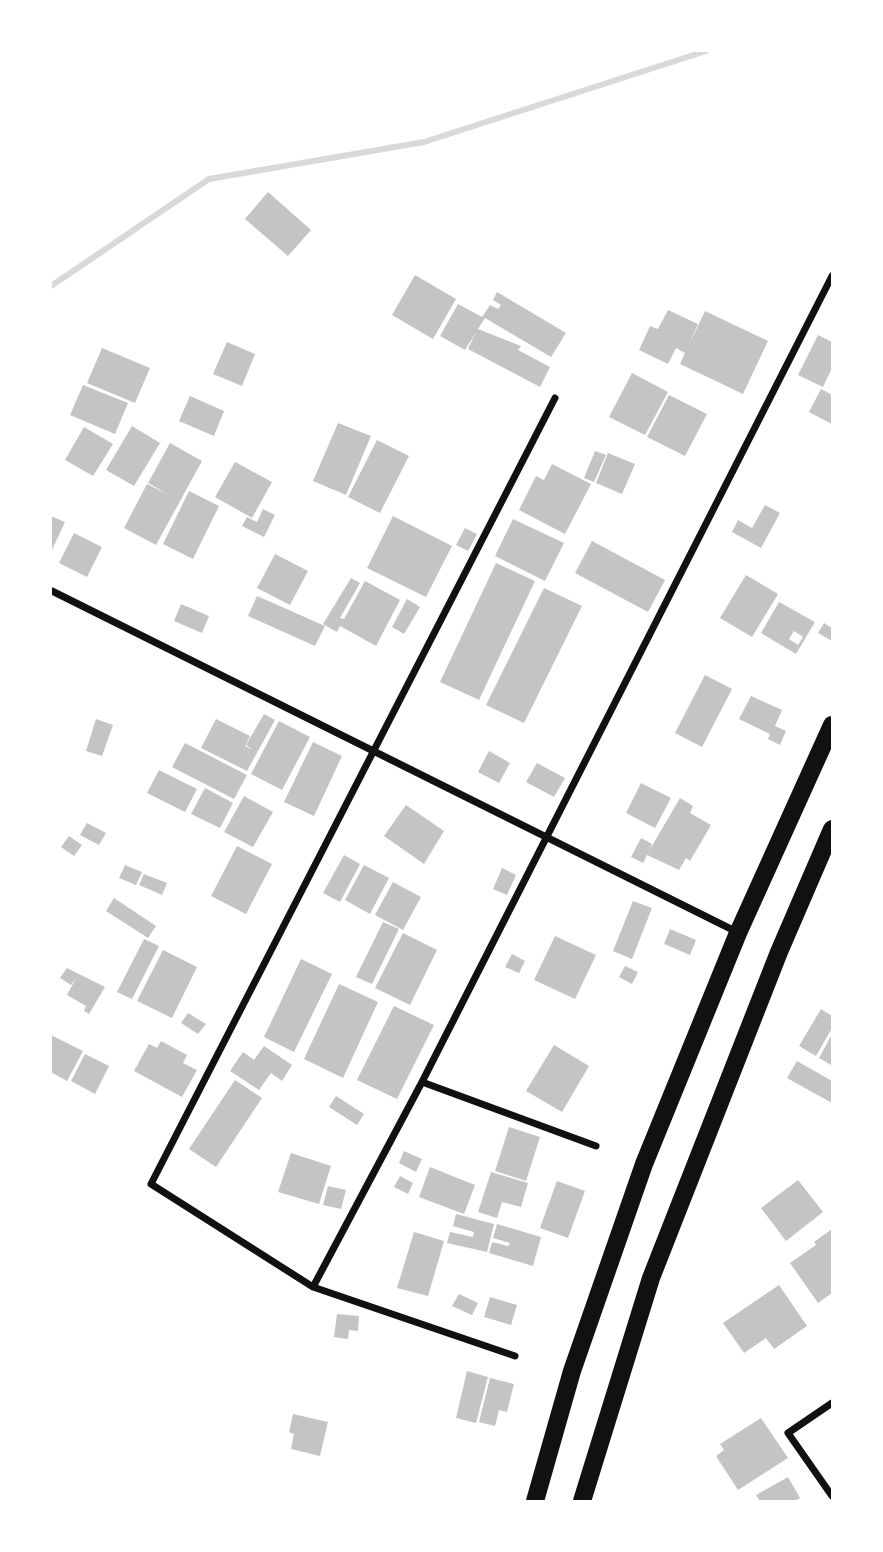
<!DOCTYPE html>
<style>
body{margin:0}
#map{position:relative;width:883px;height:1552px;overflow:hidden;background:#fff;font-family:"Space Grotesk",sans-serif}
canvas{display:block}
.frame{position:absolute;inset:0;border:52px solid #fff;pointer-events:none}
</style>
<div id="map">
<canvas width="883" height="1552"></canvas>
<div class="frame"></div>
</div>
<script>
const g = document.querySelector('canvas').getContext('2d');
g.lineJoin = 'round';
const toPath = rows => new Path2D(rows.map(r => 'M' + r).join(''));
function strokePath(path, color, width, dash) { g.strokeStyle = color; g.lineWidth = width; g.lineCap = dash ? 'butt' : 'round'; g.setLineDash(dash || []); g.stroke(path); }
function fillPath(path, color) { g.fillStyle = color; g.fill(path, 'evenodd'); }
strokePath(toPath([
 [51,286,209,179,424,142,706,51]
]), '#d9d9d9', 6);
fillPath(toPath([
 [268,192,311,230,288,256,245,219],
 [415,275,456,299,433,339,392,315],
 [497,292,566,333,551,357,485,318,478,329,521,346,518,350,550,367,540,387,468,349,475,334,465,350,440,336,458,304,482,317,490,305,498,309,501,305,493,300],
 [668,310,698,324,687,349,705,311,768,341,743,394,680,364,685,353,676,348,668,364,639,350,650,326,658,329],
 [818,335,832,342,832,368,823,387,798,375],
 [227,342,255,354,242,386,213,374],
 [102,348,150,368,135,403,87,383],
 [632,373,668,392,645,435,609,417],
 [83,385,128,403,115,434,70,415],
 [821,389,832,395,832,424,809,412],
 [669,395,707,414,685,456,647,437],
 [190,396,224,411,214,436,179,421],
 [338,423,371,436,346,495,313,481],
 [132,426,160,443,134,486,106,470],
 [84,427,113,444,93,476,65,460],
 [377,440,409,456,380,513,348,497],
 [170,443,202,461,156,545,124,528,147,484,169,495,148,483],
 [595,451,606,455,594,482,584,478],
 [608,453,635,464,622,494,596,483],
 [235,462,272,482,252,518,215,497],
 [552,464,591,484,565,534,519,510,536,476,544,480],
 [189,491,219,506,193,559,163,544],
 [765,505,780,513,761,548,732,532,738,520,752,528],
 [263,509,275,515,264,537,242,526,247,517,257,522],
 [51,516,65,522,51,552],
 [393,516,452,546,426,597,367,568],
 [513,519,564,543,545,581,495,556],
 [465,528,477,534,468,551,456,545],
 [74,533,102,547,87,577,59,563],
 [592,541,665,580,648,612,575,573],
 [275,554,308,571,290,605,257,588],
 [496,563,535,581,479,700,440,682],
 [746,575,778,594,752,637,720,618],
 [351,578,360,583,340,618,344,619,365,581,400,600,376,646,340,626,337,632,323,624],
 [544,588,582,606,524,723,486,705],
 [257,596,325,626,315,646,248,616],
 [407,599,420,607,404,634,392,627],
 [779,602,815,622,796,654,761,633],
 [794,631,803,637,798,645,789,639],
 [181,604,209,616,202,633,174,621],
 [824,623,832,628,832,641,818,633],
 [705,675,732,689,702,747,675,733],
 [751,696,782,710,775,726,786,731,780,745,768,739,770,734,739,719],
 [264,714,275,720,247,771,201,748,216,719,250,736,245,746,253,750,246,745],
 [96,719,113,725,102,756,86,751],
 [279,721,310,737,282,790,251,774],
 [313,742,342,756,314,816,284,802],
 [185,743,247,775,234,799,172,767],
 [489,751,510,763,499,783,478,772],
 [537,763,565,778,554,797,526,782],
 [159,770,197,789,185,812,147,793],
 [641,783,671,798,655,828,626,813],
 [205,788,233,803,220,828,191,814],
 [244,796,273,812,253,847,224,832],
 [680,798,693,806,690,813,711,825,690,861,686,858,679,870,647,855,643,863,631,857,641,838,652,844,649,851],
 [406,805,444,831,424,864,384,836],
 [87,823,106,833,99,845,80,835],
 [69,836,82,845,74,856,61,847],
 [237,846,272,864,246,914,211,896],
 [344,855,360,864,340,902,323,893],
 [125,865,142,872,136,885,119,878],
 [364,865,389,878,370,914,345,900],
 [502,868,516,875,507,895,493,889],
 [144,874,167,883,162,895,139,885],
 [393,882,421,897,403,930,375,915],
 [114,898,156,926,148,938,106,911],
 [633,901,652,908,632,959,613,951],
 [383,922,399,929,372,984,356,977],
 [670,929,696,940,690,955,664,944],
 [403,933,437,950,410,1005,375,988],
 [555,936,596,955,575,999,534,980],
 [144,939,159,946,132,999,117,992],
 [163,950,197,967,172,1018,137,1001],
 [512,954,525,961,519,973,505,967],
 [301,959,332,974,294,1052,264,1037],
 [625,966,638,972,632,984,619,977],
 [67,968,105,987,89,1014,84,1011,86,1006,67,995,76,978,71,985,60,978],
 [339,984,378,1002,343,1078,304,1059],
 [394,1006,434,1025,397,1099,357,1080],
 [821,1009,832,1016,832,1028,816,1056,799,1046],
 [188,1013,206,1024,198,1034,181,1023],
 [832,1034,832,1063,831,1065,819,1058],
 [51,1035,83,1051,67,1081,51,1072],
 [161,1041,187,1055,183,1063,197,1070,182,1097,134,1071,149,1044,157,1048],
 [554,1045,589,1066,562,1112,526,1091],
 [264,1046,292,1065,282,1081,271,1073,259,1090,230,1071,243,1052,254,1060],
 [85,1054,109,1066,95,1094,71,1081],
 [797,1061,832,1081,832,1103,787,1078],
 [235,1080,262,1098,216,1167,189,1149],
 [336,1096,364,1114,357,1125,329,1107],
 [509,1127,540,1137,526,1181,495,1171],
 [404,1151,422,1159,416,1172,399,1163],
 [291,1153,331,1166,319,1204,278,1192],
 [430,1167,475,1185,464,1214,419,1197],
 [491,1172,528,1183,521,1207,502,1202,497,1218,478,1212],
 [400,1176,413,1183,408,1194,394,1187],
 [798,1180,823,1212,786,1241,761,1208],
 [557,1181,585,1191,568,1238,540,1228],
 [328,1186,346,1190,341,1209,323,1205],
 [456,1214,494,1224,487,1252,447,1243,450,1232,473,1237,474,1232,453,1226],
 [497,1224,541,1237,533,1266,489,1253,492,1242,508,1246,510,1243,493,1238],
 [832,1229,832,1293,818,1303,790,1263,816,1245,814,1242],
 [414,1232,444,1241,428,1296,397,1288],
 [779,1285,807,1326,774,1349,766,1338,744,1353,723,1323],
 [459,1294,478,1303,472,1315,452,1306],
 [490,1297,517,1305,511,1325,484,1317],
 [337,1314,359,1316,358,1331,349,1330,348,1339,334,1337],
 [467,1371,488,1377,476,1423,456,1418],
 [490,1378,514,1384,507,1412,499,1410,495,1426,479,1422],
 [293,1414,328,1422,320,1456,291,1449,294,1434,289,1432],
 [761,1418,788,1458,738,1490,716,1456,724,1450,720,1444],
 [788,1477,800,1498,795,1501,760,1501,756,1495]
]), '#c4c4c4');
strokePath(toPath([
 [52,591,737,932],
 [422,1082,596,1146],
 [313,1287,422,1082,832,276],
 [515,1356,313,1287,151,1184,555,398],
 [832,1403,788,1433,832,1496]
]), '#111', 7);
strokePath(toPath([
 [535,1501,572,1371,644,1164,738,933,832,725],
 [582,1501,651,1278,779,952,832,829]
]), '#111', 18);
</script>
